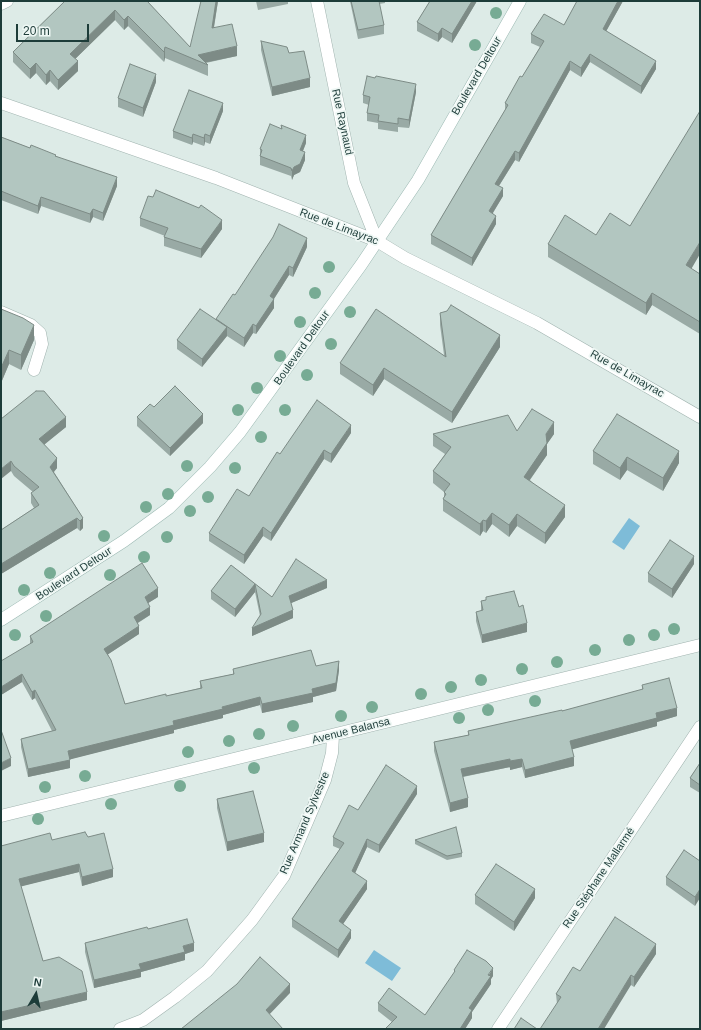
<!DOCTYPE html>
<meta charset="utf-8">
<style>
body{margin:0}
#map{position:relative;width:701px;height:1030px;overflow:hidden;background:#ddebe7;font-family:Helvetica,sans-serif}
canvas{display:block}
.frame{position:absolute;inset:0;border:2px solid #1d3c39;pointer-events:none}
.north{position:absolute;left:16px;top:974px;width:40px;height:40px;-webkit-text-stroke:3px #eef7f4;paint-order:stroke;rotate:9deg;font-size:11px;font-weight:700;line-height:16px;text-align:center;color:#1d3c39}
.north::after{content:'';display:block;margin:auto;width:14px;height:18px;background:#1d3c39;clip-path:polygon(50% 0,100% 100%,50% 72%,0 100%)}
.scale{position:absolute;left:16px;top:24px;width:73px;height:18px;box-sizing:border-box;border:2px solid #1d3c39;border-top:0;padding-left:5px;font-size:12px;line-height:14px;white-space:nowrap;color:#1d3c39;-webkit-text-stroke:3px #eef7f4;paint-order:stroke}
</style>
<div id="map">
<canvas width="701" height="1030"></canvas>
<div class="frame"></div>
<div class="north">N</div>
<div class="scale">20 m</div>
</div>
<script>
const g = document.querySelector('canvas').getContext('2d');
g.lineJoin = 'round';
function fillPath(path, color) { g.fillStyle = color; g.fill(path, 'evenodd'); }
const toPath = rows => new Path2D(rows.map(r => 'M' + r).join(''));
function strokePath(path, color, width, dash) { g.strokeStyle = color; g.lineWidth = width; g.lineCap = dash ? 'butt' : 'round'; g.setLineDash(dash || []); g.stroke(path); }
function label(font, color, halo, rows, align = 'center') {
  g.font = font + ' Helvetica,sans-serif'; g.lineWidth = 3.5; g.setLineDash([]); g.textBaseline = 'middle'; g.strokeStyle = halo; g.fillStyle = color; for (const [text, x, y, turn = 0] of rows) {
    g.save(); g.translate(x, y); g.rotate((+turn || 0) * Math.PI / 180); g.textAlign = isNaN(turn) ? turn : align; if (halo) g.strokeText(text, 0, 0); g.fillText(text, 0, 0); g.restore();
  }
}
fillPath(toPath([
 [629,518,640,526,624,550,612,542],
 [374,950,401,968,392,981,365,963]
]), '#7ebcd8');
const lane = toPath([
 [1,312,31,325,40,333,42,344,34,370]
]);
const street = toPath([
 [317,1,354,183,377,241],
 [1,4,7,1],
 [1,103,216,178,377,241,405,258,537,323,700,417],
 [1,816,700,645],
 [120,1029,143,1020,175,997,207,971,252,920,284,876,325,780,332,753,333,736],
 [498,1029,700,727]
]);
const secondary = toPath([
 [1,620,124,541,169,508,210,467,240,432,361,265,418,180,520,1]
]);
strokePath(lane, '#a0b3af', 13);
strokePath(street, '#a0b3af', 13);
strokePath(secondary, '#9bb8b2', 13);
strokePath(lane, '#fff', 12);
strokePath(street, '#fff', 12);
strokePath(secondary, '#fff', 12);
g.fillStyle = '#77ab94';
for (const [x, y] of [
 [496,13],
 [475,45],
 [329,267],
 [315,293],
 [350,312],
 [300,322],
 [331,344],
 [280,356],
 [307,375],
 [257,388],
 [238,410],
 [285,410],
 [261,437],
 [187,466],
 [235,468],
 [168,494],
 [208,497],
 [146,507],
 [190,511],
 [104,536],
 [167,537],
 [144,557],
 [50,573],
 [110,575],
 [24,590],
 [46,616],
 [674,629],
 [15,635],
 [654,635],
 [629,640],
 [595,650],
 [557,662],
 [522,669],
 [481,680],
 [451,687],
 [421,694],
 [535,701],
 [372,707],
 [488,710],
 [341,716],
 [459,718],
 [293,726],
 [259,734],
 [229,741],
 [188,752],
 [254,768],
 [85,776],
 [180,786],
 [45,787],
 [111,804],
 [38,819]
]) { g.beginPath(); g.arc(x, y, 6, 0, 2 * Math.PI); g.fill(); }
fillPath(toPath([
 [65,1,147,1,190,47,218,1,214,28,237,56,206,63,208,65,208,76,165,58,164,62,128,26,124,30,115,20,75,59,78,71,58,90,50,81,46,85,36,73,30,79,13,62,13,52],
 [256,1,288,1,288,4,258,10],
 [350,1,385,1,385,3,379,4,384,25,384,34,358,39],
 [430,1,477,1,452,43,442,37,438,42,417,31,417,22],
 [577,1,623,1,606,31,656,69,641,94,590,62,581,77,570,70,519,162,515,160,499,186,503,196,493,213,496,224,472,266,431,244,431,235,505,110,505,103,522,77,540,47,531,43,531,34,564,25],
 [261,41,289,53,310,87,272,96,261,50],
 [156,82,143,117,118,107,118,98],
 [416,92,409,128,398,127,398,132,378,129,378,123,367,121,367,113,369,105,363,103,363,95],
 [223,111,210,144,205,142,204,146,193,142,192,145,173,138,173,131],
 [281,125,306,143,303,151,305,160,300,172,294,175,292,180,291,176,260,165,260,149,281,128],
 [1,137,30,148,56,156,117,186,103,221,93,217,90,223,41,206,38,214,1,200],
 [140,218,222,229,201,258,164,246,164,237,165,236,140,226],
 [596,235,691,269,700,274,700,334,652,305,646,315,548,257,548,244],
 [307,247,293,277,289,275,274,299,274,308,256,334,253,333,244,347,227,336,202,367,177,349,177,340,216,319,235,295],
 [1,309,34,340,21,370,9,364,1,383],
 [440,313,500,347,452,423,384,379,373,396,340,374,340,363,444,355,440,325],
 [154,407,203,423,170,456,137,426,137,417],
 [1,419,66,427,44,444,57,468,54,472,83,518,83,528,80,531,77,528,1,574,1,530,34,508,31,503,31,493,33,492,14,476,11,471],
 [517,431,554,434,547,444,547,455,530,480,565,517,545,544,517,526,509,537,492,524,486,533,483,531,480,536,443,511,443,499,444,497,444,492,433,483,433,471,445,454,433,446,433,434],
 [351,433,331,463,324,459,271,541,263,536,244,564,209,541,209,533,249,496,280,454],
 [593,451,679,463,663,491,627,470,620,480,593,464],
 [694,564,672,598,648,582,648,573],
 [231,565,272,597,327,588,291,603,293,618,252,636,260,616,255,592,235,617,211,599,211,591],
 [158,597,148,603,150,615,138,623,139,634,108,654,125,704,166,696,200,688,200,681,233,674,233,669,316,666,339,670,336,691,313,697,313,702,262,713,260,705,223,715,223,718,174,730,174,733,70,759,70,768,28,777,21,747,21,739,52,731,35,698,32,700,22,682,1,695,30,644,30,636],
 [486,597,527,632,482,643,476,621,476,612,481,611,481,601,486,600],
 [642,685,677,716,657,722,657,726,572,749,574,766,525,778,522,767,510,770,510,767,463,777,468,807,450,812,434,751,434,742,468,735,468,731,562,711,642,690],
 [700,763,700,793,690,787,690,778],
 [417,794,379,853,367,847,355,873,367,889,343,924,351,938,338,958,292,927,292,919,340,849,333,846,333,837,358,810],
 [217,799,264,842,227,851,217,808],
 [88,837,113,877,82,886,79,872,21,886,43,961,87,1000,1,1021,1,846],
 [415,840,462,853,462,857,447,860,415,844],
 [700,861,695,906,666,885,666,877],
 [475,895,535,898,514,931,475,904],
 [148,929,194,951,185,954,185,960,141,972,141,977,94,988,85,952,85,943],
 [656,954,634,987,631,985,557,1004,556,994,580,971],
 [454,970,493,976,491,979,491,984,472,1012,472,1018,465,1029,385,1029,392,1022,378,1011,378,1003,425,1015,454,973]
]), '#99aaa5');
fillPath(toPath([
 [216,1,218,1,212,38,212,28],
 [472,1,477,1,452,43,452,34],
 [618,1,623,1,603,37,603,29],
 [115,10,115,20,70,64,70,54],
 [128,16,128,26,124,30,124,20],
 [442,28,442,37,438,42,438,34],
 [237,46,237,56,203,63,198,55],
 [165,47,165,58,164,62,164,52],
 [590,54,590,62,581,77,581,68],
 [78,61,78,71,58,90,58,80],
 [570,61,570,70,519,162,519,153],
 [656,61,656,69,641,94,641,86],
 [36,63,36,73,30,79,30,69],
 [50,70,50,81,46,85,46,75],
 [156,74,156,82,143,117,143,108],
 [310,78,310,87,272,96,272,87],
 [416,84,416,92,409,128,409,120],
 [223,103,223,111,210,144,210,136],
 [193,134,193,142,192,145,192,138],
 [205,134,205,142,204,146,204,138],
 [306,135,306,143,300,158,300,150],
 [515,151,515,160,495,192,495,184],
 [305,152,305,160,300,172,294,175,292,180,292,171,294,167],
 [117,177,117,186,103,221,103,213],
 [503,188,503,196,489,219,489,211],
 [41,197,41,206,38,214,38,206],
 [93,209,93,217,90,223,90,214],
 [496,216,496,224,472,266,472,258],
 [222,220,222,229,201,258,201,249],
 [307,238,307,247,293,277,293,268],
 [700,242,700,254,686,278,686,265],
 [289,266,289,275,270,305,270,296],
 [652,293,652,305,646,315,646,303],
 [274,299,274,308,256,334,256,326],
 [253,324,253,333,244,347,244,338],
 [34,325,34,340,21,370,21,355],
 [227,327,227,336,202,367,202,359],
 [500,335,500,347,452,423,452,412],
 [9,350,9,364,1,383,1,368],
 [384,368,384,379,373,396,373,385],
 [203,414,203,423,170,456,170,448],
 [66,417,66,427,39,449,39,439],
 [554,422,554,434,547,444,547,455,524,488,524,477,546,434],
 [351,425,351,433,331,463,331,454],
 [324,450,324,459,271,541,271,533],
 [679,451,679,463,663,491,663,478],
 [627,457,627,470,620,480,620,468],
 [57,458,57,468,50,476,50,467],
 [11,461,11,471,1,479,1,469],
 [565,505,565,517,545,544,545,533],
 [492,513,492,524,486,533,486,521],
 [517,514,517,526,509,537,509,525],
 [77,518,77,528,1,574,1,564],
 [83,518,83,528,80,531,80,521],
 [483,520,483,531,480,536,480,524],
 [263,527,263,536,244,564,244,555],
 [694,556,694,564,672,598,672,589],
 [327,580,327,588,289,604,289,596],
 [255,584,255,592,235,617,235,609],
 [158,588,158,597,145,605,145,597],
 [150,607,150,615,134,625,134,617],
 [293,610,293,618,252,636,252,628],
 [527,623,527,632,482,643,482,635],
 [139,626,139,634,104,657,104,649],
 [339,661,339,670,336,691,313,697,313,702,262,713,262,704],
 [22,674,22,682,1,695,1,687],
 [35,690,35,698,32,700,32,692],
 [260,697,260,705,223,715,223,718,174,730,174,733,68,760,68,751,222,707],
 [677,708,677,716,657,722,657,726,570,750,570,741,656,713],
 [574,757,574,766,525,778,525,770],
 [11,758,11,766,1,771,1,763],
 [510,759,510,767,461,777,461,769],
 [522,759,522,767,510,770,510,761],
 [70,760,70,768,28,777,28,769],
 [417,786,417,794,379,853,379,845],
 [468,798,468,807,450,812,450,803],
 [264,833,264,842,227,851,227,842],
 [367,839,367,847,352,880,352,871],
 [79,864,79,872,19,887,19,879],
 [113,869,113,877,82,886,82,877],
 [367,881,367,889,339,930,339,921],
 [535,889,535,898,514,931,514,922],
 [700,889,700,898,695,906,695,897],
 [351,930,351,938,338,958,338,950],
 [194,943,194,951,185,954,185,960,141,972,141,977,94,988,94,980,139,964,183,946],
 [656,944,656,954,634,987,634,977],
 [493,968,493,976,491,979,491,984,472,1012,472,1018,465,1029,460,1029,469,1008],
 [631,975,631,985,604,1029,598,1029],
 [290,984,290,993,266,1018,266,1010],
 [87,992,87,1000,1,1021,1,1012]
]), '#7d8b86');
const building = toPath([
 [65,1,147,1,190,47,201,1,216,1,212,28,232,24,237,46,198,55,208,65,165,47,164,52,128,16,124,20,115,10,70,54,78,61,58,80,50,70,46,75,36,63,30,69,13,52,65,1],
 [351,1,379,1,384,25,358,30,351,1],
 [430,1,472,1,452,34,442,28,438,34,417,22,430,1],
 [577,1,618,1,603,29,656,61,641,86,590,54,581,68,570,61,519,153,515,151,495,184,503,188,489,211,496,216,472,258,431,235,508,105,505,103,520,76,522,77,544,41,531,34,544,14,564,25,577,1],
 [261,41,287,47,289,53,304,51,310,78,272,87,261,41],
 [130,64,156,74,143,108,118,98,130,64],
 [367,76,375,78,376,76,416,84,409,120,398,118,398,124,378,121,379,115,367,113,370,97,363,95,367,76],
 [189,90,223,103,210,136,205,134,204,138,193,134,192,138,173,131,189,90],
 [700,111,700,242,686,265,700,274,700,322,652,293,646,303,548,244,565,215,596,235,610,213,630,226,700,111],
 [270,124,282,129,281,125,306,135,300,150,305,152,300,164,294,167,292,171,291,168,260,156,262,150,260,149,270,124],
 [1,137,30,148,31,145,56,155,55,156,117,177,103,213,93,209,90,214,41,197,38,206,1,191,1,137],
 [156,190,199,208,201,205,222,220,201,249,164,237,168,228,140,218,148,196,153,197,156,190],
 [279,224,307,238,293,268,289,266,270,296,274,299,256,326,253,324,244,338,216,319,233,294,235,295,273,237,279,224],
 [451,305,500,335,452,412,384,368,373,385,340,363,376,309,446,357,440,313,447,311,451,305],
 [1,309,23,318,34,325,21,355,9,350,1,368,1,309],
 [200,309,227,327,202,359,177,340,200,309],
 [175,386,203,414,170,448,137,417,150,404,154,407,175,386],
 [36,391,44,391,66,417,39,439,57,458,50,467,83,518,80,521,77,518,1,564,1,530,39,505,31,493,39,487,14,466,11,461,1,469,1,419,36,391],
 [317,400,351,425,331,454,324,450,271,533,263,527,244,555,209,533,237,489,249,496,277,452,280,454,317,400],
 [532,409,554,422,546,434,547,443,524,477,565,505,545,533,517,514,509,525,492,513,486,521,483,520,480,524,443,499,446,494,444,492,450,484,433,471,451,447,433,434,508,415,517,431,532,409],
 [617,414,679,451,663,478,627,457,620,468,593,451,617,414],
 [670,540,694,556,672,589,648,573,670,540],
 [296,559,327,580,289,596,293,610,252,628,261,614,255,584,235,609,211,591,231,565,272,597,296,559],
 [142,563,158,588,145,597,150,607,134,617,139,626,104,649,111,660,125,704,166,694,166,696,202,688,200,681,234,674,233,669,311,650,316,666,339,661,336,683,312,689,313,693,262,704,260,697,222,707,223,709,173,721,174,725,68,751,70,760,28,769,21,739,56,730,35,690,32,692,22,674,1,687,1,661,33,642,30,636,142,563],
 [514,591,519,607,523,605,527,623,482,635,476,612,483,610,481,601,486,600,486,597,514,591],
 [669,678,677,708,656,713,657,718,570,741,574,757,525,770,522,759,510,761,510,759,461,769,468,798,450,803,434,742,469,735,468,731,562,710,562,711,643,689,642,685,669,678],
 [1,730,11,758,1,763,1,730],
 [700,763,700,785,690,778,700,763],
 [386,765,417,786,379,845,367,839,352,871,367,881,339,921,351,930,338,950,292,919,344,843,333,837,349,805,358,810,386,765],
 [253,791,264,833,227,842,217,799,253,791],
 [456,827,462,853,447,856,415,840,456,827],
 [85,832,88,837,104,833,113,869,82,877,79,864,19,879,43,961,59,957,82,971,87,992,1,1012,1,846,50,833,52,840,85,832],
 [684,850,700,861,700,889,695,897,666,877,684,850],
 [496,864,535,889,514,922,475,895,496,864],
 [615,917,656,944,634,977,631,975,598,1029,540,1029,561,997,556,994,573,967,580,971,615,917],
 [187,919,194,943,183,946,185,952,139,964,141,969,94,980,85,943,147,927,148,929,187,919],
 [467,950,486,961,493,968,488,975,491,976,469,1008,472,1010,460,1029,385,1029,397,1017,378,1003,389,988,425,1015,455,971,454,970,467,950],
 [260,957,290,984,266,1010,283,1029,181,1029,237,984,260,957],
 [521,1018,537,1029,514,1029,521,1018]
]);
fillPath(building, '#b2c6c0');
strokePath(building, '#7d8b86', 1);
label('11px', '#1d3c39', '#eef7f4', [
 ["Boulevard Deltour",477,76,-60],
 ["Rue Raynaud",342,122,78],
 ["Rue de Limayrac",339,227,21],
 ["Boulevard Deltour",302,348,-55],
 ["Rue de Limayrac",627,374,30],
 ["Boulevard Deltour",74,574,-33],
 ["Avenue Balansa",351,731,-14],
 ["Rue Armand Sylvestre",305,823,-67],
 ["Rue Stéphane Mallarmé",599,878,-56]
]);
</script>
